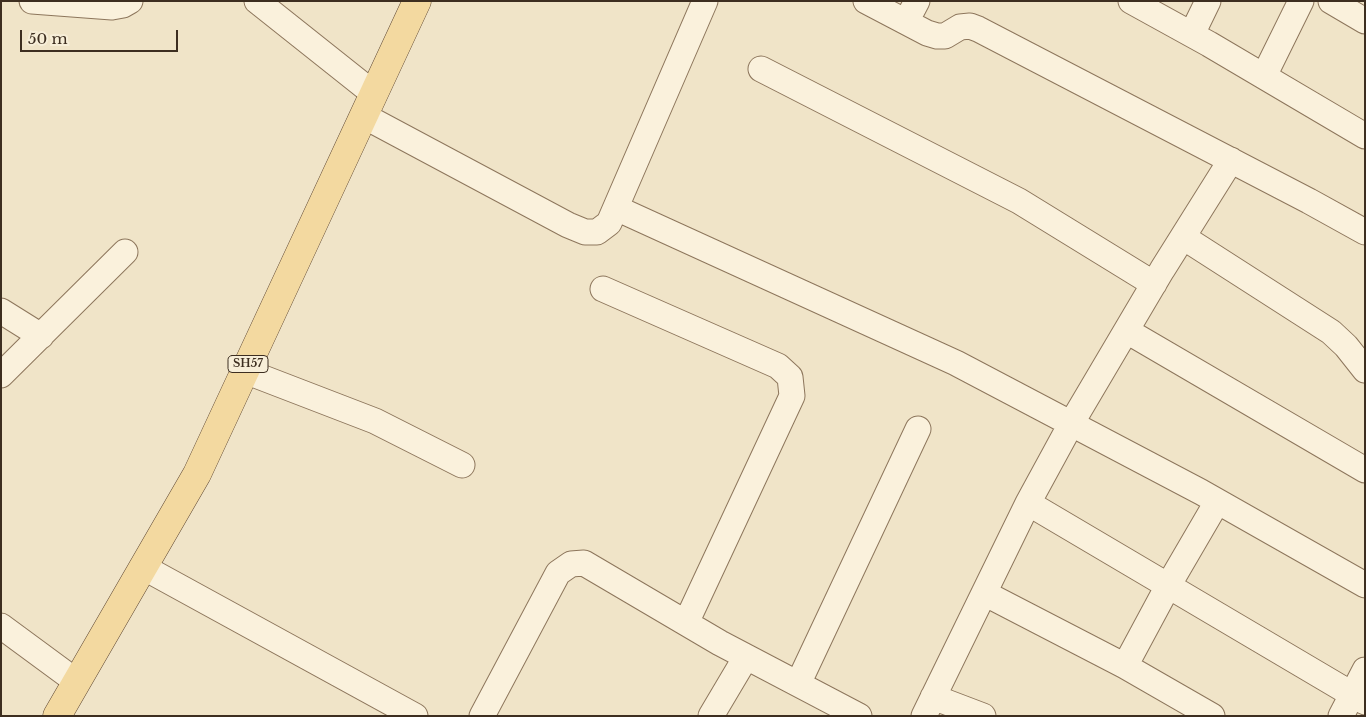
<!DOCTYPE html>
<style>
body{margin:0}
#map{position:relative;width:1366px;height:717px;overflow:hidden;background:#f0e4c8;font-family:"Libre Baskerville",serif}
canvas{display:block}
.frame{position:absolute;inset:0;border:2px solid #3d2e20;pointer-events:none}
.scale{position:absolute;left:20px;top:30px;width:158px;height:22px;box-sizing:border-box;border:2px solid #3d2e20;border-top:0;padding-left:6px;font-size:15px;line-height:18px;white-space:nowrap;color:#3d2e20;-webkit-text-stroke:4px #f7eed8;paint-order:stroke}
</style>
<div id="map">
<canvas width="1366" height="717"></canvas>
<div class="frame"></div>
<div class="scale">50 m</div>
</div>
<script>
const g = document.querySelector('canvas').getContext('2d');
g.lineJoin = 'round';
const toPath = rows => new Path2D(rows.map(r => 'M' + r).join(''));
function strokePath(path, color, width, dash) { g.strokeStyle = color; g.lineWidth = width; g.lineCap = dash ? 'butt' : 'round'; g.setLineDash(dash || []); g.stroke(path); }
function label(font, color, halo, rows, align = 'center') {
  g.font = font + ' "Libre Baskerville",serif'; g.lineWidth = 4.5; g.setLineDash([]); g.textBaseline = 'middle'; g.strokeStyle = halo; g.fillStyle = color; for (const [text, x, y, turn = 0] of rows) {
    g.save(); g.translate(x, y); g.rotate((+turn || 0) * Math.PI / 180); g.textAlign = isNaN(turn) ? turn : align; if (halo) g.strokeText(text, 0, 0); g.fillText(text, 0, 0); g.restore();
  }
}
const minor = toPath([
 [32,1,112,7,123,5,130,1],
 [257,1,374,94],
 [866,1,927,33,937,36,945,36,960,27,970,26,978,29,1309,201,1365,232],
 [1131,1,1209,44,1365,136],
 [1331,1,1365,21],
 [906,22,917,1],
 [1192,34,1208,1],
 [761,69,1019,201,1154,284],
 [1264,76,1301,1],
 [364,116,568,225,585,232,597,232,609,223,705,1],
 [616,208,956,363,1201,492,1365,585],
 [1183,237,1331,332,1346,346,1365,370],
 [603,289,778,366,790,377,792,396,686,623],
 [1,311,41,336],
 [1127,331,1365,470],
 [245,371,375,421,462,465],
 [1,375,125,252],
 [1028,503,1365,702],
 [143,567,415,716],
 [984,593,1125,666,1212,716],
 [1,626,77,682],
 [1125,666,1168,586,1217,502],
 [798,684,918,429],
 [933,697,983,716],
 [482,716,558,573,571,564,584,563,720,643,859,716],
 [711,716,746,657],
 [924,716,1028,503,1071,424,1162,270,1231,160],
 [1341,716,1365,670]
]);
const primary = toPath([
 [57,716,197,474,417,1]
]);
strokePath(minor, '#8d765c', 27);
strokePath(primary, '#5b4430', 29);
strokePath(minor, '#faf1dc', 25);
strokePath(primary, '#f3d9a0', 28);
for (const [x, y, w] of [
 [248,364,40]
]) { const box = new Path2D(); box.roundRect(x - w / 2, y - 8.5, w, 17, 4); g.fillStyle = '#f7eed8'; g.fill(box); strokePath(box, '#3d2e20', 1); }
label('bold 11px', '#3d2e20', null, [
 ["SH57",248,364]
]);
</script>
